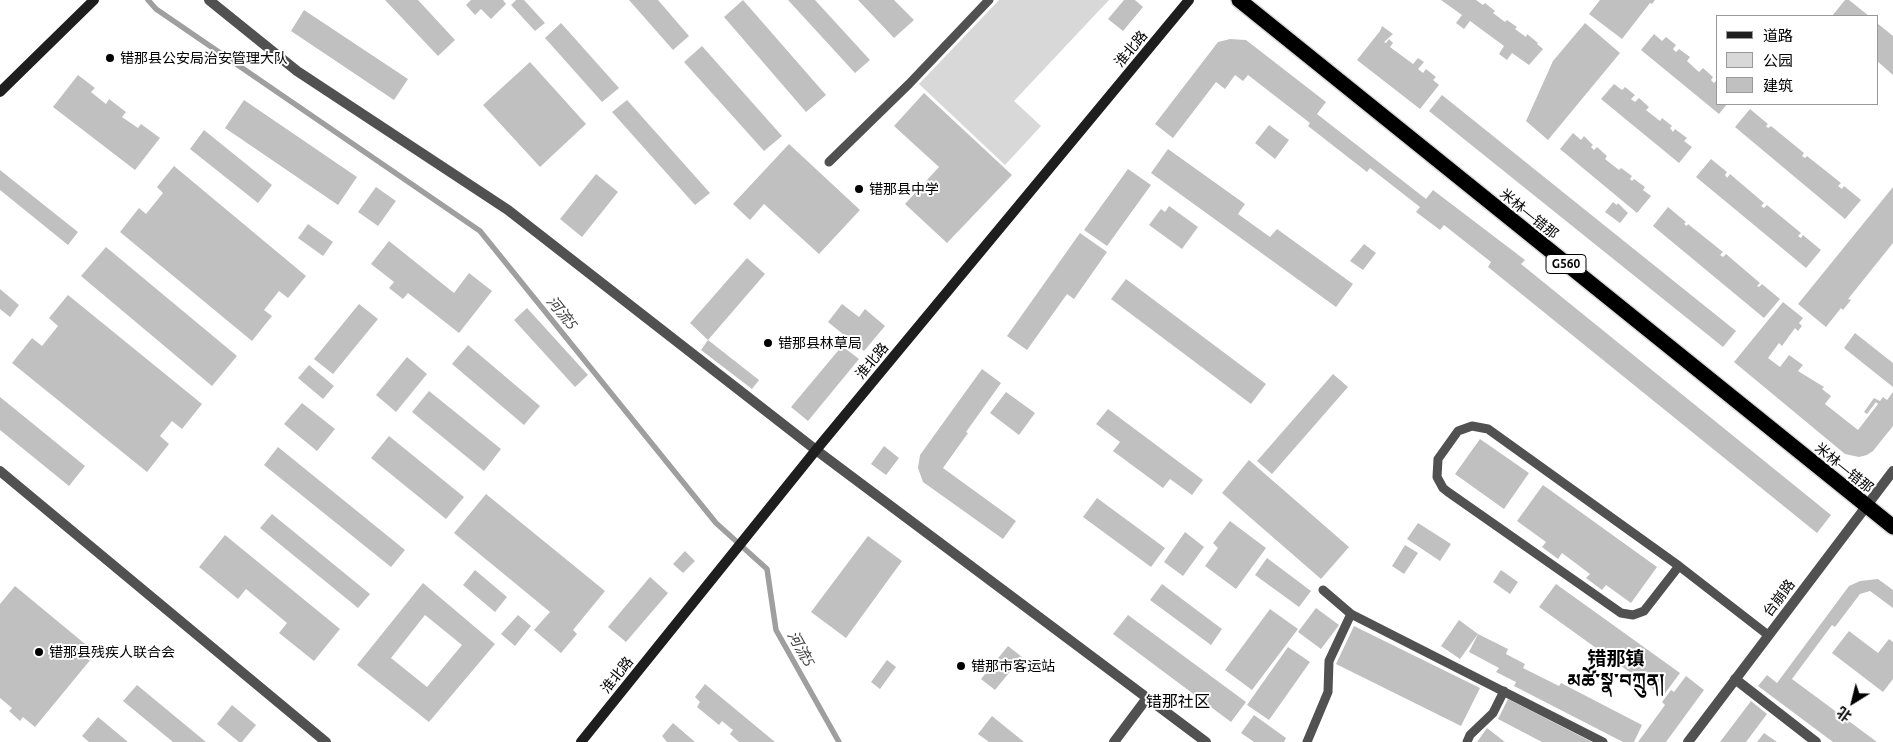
<!DOCTYPE html>
<meta charset="utf-8">
<style>
body{margin:0}
#map{position:relative;width:1893px;height:742px;overflow:hidden;background:#fff;font-family:Ubuntu,"Noto Sans SC",sans-serif}
canvas{display:block}
.legend{position:absolute;left:1716px;top:15px;width:162px;height:90px;box-sizing:border-box;background:#fff;border:1px solid #999;margin:0;padding:6px 9px;list-style:none;font-size:15px;color:#000}
.legend li{display:flex;align-items:center;gap:10px;height:25px}
.legend b{width:25px;border:1px solid #999}
.north{position:absolute;left:1828px;top:677px;width:50px;height:50px;-webkit-text-stroke:4px #fff;paint-order:stroke;rotate:216deg;font-size:14px;font-weight:700;line-height:20px;text-align:center;color:#000}
.north::after{content:'';display:block;margin:auto;width:18px;height:22px;background:#000;clip-path:polygon(50% 0,100% 100%,50% 72%,0 100%)}
</style>
<div id="map">
<canvas width="1893" height="742"></canvas>
<ul class="legend">
<li><b style="height:6px;background:#1e1e1e"></b>道路</li>
<li><b style="height:14px;background:#d8d8d8"></b>公园</li>
<li><b style="height:14px;background:#c0c0c0"></b>建筑</li>
</ul>
<div class="north">北</div>
</div>
<script>
const g = document.querySelector('canvas').getContext('2d');
g.lineJoin = 'round';
function fillPath(path, color) { g.fillStyle = color; g.fill(path, 'evenodd'); }
const toPath = rows => new Path2D(rows.map(r => 'M' + r).join(''));
function strokePath(path, color, width, dash) { g.strokeStyle = color; g.lineWidth = width; g.lineCap = dash ? 'butt' : 'round'; g.setLineDash(dash || []); g.stroke(path); }
function label(font, color, halo, rows, align = 'center') {
  g.font = font + ' Ubuntu,"Noto Sans SC","Noto Serif Tibetan",sans-serif'; g.lineWidth = 4; g.setLineDash([]); g.textBaseline = 'middle'; g.strokeStyle = halo; g.fillStyle = color; for (const [text, x, y, turn = 0] of rows) {
    g.save(); g.translate(x, y); g.rotate((+turn || 0) * Math.PI / 180); g.textAlign = isNaN(turn) ? turn : align; if (halo) g.strokeText(text, 0, 0); g.fillText(text, 0, 0); g.restore();
  }
}
fillPath(toPath([
 [999,0,1109,0,1014,101,1041,126,1005,165,919,84]
]), '#d8d8d8');
strokePath(toPath([
 [148,0,156,9,480,231,716,523,767,569,776,630,839,742]
]), '#9f9f9f', 5.5);
fillPath(toPath([
 [385,0,418,0,455,40,438,56],
 [471,0,503,0,506,4,491,19,481,9,475,15,466,5],
 [516,0,524,0,545,23,535,31,511,5],
 [629,0,658,0,689,36,673,50],
 [743,0,826,95,806,112,724,17],
 [788,0,815,0,870,60,855,73],
 [858,0,894,0,914,20,894,38],
 [1124,0,1135,0,1143,7,1123,31,1108,19],
 [1441,0,1476,0,1483,5,1485,3,1495,11,1493,13,1505,22,1507,20,1517,27,1515,29,1526,37,1527,34,1538,43,1537,44,1543,49,1529,65,1512,53,1507,60,1499,54,1504,46,1470,21,1464,29,1456,23,1462,15],
 [1600,0,1655,0,1652,4,1650,3,1622,39,1589,14],
 [1845,0,1849,0,1869,16,1832,16],
 [304,10,408,79,394,100,291,31],
 [561,23,619,88,602,102,545,38],
 [1585,23,1620,53,1548,140,1526,121,1553,61],
 [1877,23,1893,36,1893,75,1877,61],
 [1382,26,1393,34,1384,42,1386,43,1389,39,1393,43,1390,47,1413,64,1418,58,1424,62,1418,69,1423,73,1426,69,1436,77,1433,80,1439,85,1420,109,1357,60,1380,31],
 [1654,34,1662,41,1666,37,1676,45,1673,49,1676,52,1679,49,1690,57,1687,61,1699,72,1703,68,1713,77,1711,80,1714,83,1717,80,1717,104,1727,104,1719,114,1641,50],
 [1230,39,1246,40,1326,102,1317,114,1426,199,1433,190,1525,260,1521,264,1831,515,1817,533,1488,267,1491,262,1444,225,1440,230,1416,212,1420,207,1370,168,1367,172,1308,126,1310,123,1248,75,1243,81,1235,75,1225,89,1216,82,1173,138,1155,124,1218,42],
 [702,46,782,136,764,151,684,62],
 [530,62,586,124,540,167,483,105],
 [78,75,95,88,91,92,106,104,109,99,126,112,122,117,138,128,141,124,160,138,135,170,53,107],
 [1614,84,1622,90,1625,87,1635,95,1631,99,1635,102,1639,98,1649,107,1646,110,1660,121,1662,118,1672,126,1670,128,1673,132,1675,129,1687,138,1684,141,1692,147,1679,163,1601,99],
 [924,93,1012,175,947,243,905,204,939,167,894,126],
 [1442,95,1736,331,1723,347,1429,111],
 [244,100,357,177,338,205,225,128],
 [627,100,710,193,695,205,612,112],
 [1750,109,1768,124,1766,126,1768,128,1771,126,1804,153,1802,156,1805,158,1807,156,1841,183,1838,186,1842,189,1844,186,1861,200,1845,219,1735,127],
 [1269,125,1289,140,1275,159,1255,143],
 [204,130,272,185,258,203,190,149],
 [1573,133,1581,140,1584,136,1593,145,1591,147,1594,150,1597,147,1607,156,1605,159,1619,170,1621,168,1632,176,1630,179,1632,181,1634,179,1645,187,1643,190,1651,196,1637,213,1560,149],
 [789,144,860,210,819,254,764,204,750,220,733,204],
 [1168,149,1245,204,1238,214,1270,237,1277,229,1353,284,1336,307,1151,173],
 [1711,159,1727,172,1725,175,1727,178,1730,174,1764,203,1761,206,1764,208,1767,205,1801,233,1798,236,1801,238,1803,235,1821,250,1806,268,1696,177],
 [174,166,306,276,288,298,279,291,264,310,272,316,252,341,120,232,139,208,146,214,163,193,157,187],
 [1128,169,1151,185,1107,246,1084,230],
 [0,170,78,232,68,245,0,190],
 [596,174,618,192,582,237,560,219],
 [376,187,396,201,378,226,358,212],
 [1893,187,1893,243,1848,299,1851,300,1843,310,1841,308,1826,327,1798,304],
 [1613,202,1617,205,1618,203,1628,213,1620,223,1605,212],
 [1169,206,1198,227,1182,249,1149,225,1161,209,1165,212],
 [1668,207,1686,222,1684,224,1687,226,1688,224,1723,252,1720,255,1723,257,1726,254,1760,283,1757,286,1759,287,1762,284,1780,299,1764,318,1653,226],
 [308,224,333,242,323,256,298,238],
 [1080,233,1107,252,1074,299,1067,294,1027,350,1007,336],
 [389,241,454,293,469,273,492,291,459,333,408,293,403,299,389,288,394,282,371,264],
 [1364,244,1376,253,1363,270,1350,261],
 [106,247,237,356,212,386,81,276],
 [747,258,765,274,708,340,690,323],
 [1126,279,1266,384,1251,404,1111,299],
 [0,289,19,305,10,317,0,309],
 [68,295,202,404,182,429,172,421,160,436,169,444,147,472,12,363,32,338,42,346,58,326,49,318],
 [1783,302,1803,318,1799,323,1802,326,1798,331,1795,328,1782,346,1779,343,1768,358,1780,367,1789,355,1803,365,1798,371,1824,387,1822,389,1831,396,1825,404,1858,430,1878,404,1876,402,1867,414,1864,412,1874,398,1880,401,1883,397,1887,400,1893,392,1893,426,1873,451,1867,455,1859,457,1845,454,1734,362],
 [359,304,378,319,333,374,314,359],
 [842,304,859,317,865,309,885,326,864,351,828,322],
 [527,308,588,375,575,387,514,320],
 [1855,333,1893,363,1893,387,1844,348],
 [708,340,759,380,752,389,701,350],
 [468,345,540,406,524,425,452,364],
 [842,346,859,359,808,421,791,407],
 [407,357,427,374,396,412,376,395],
 [309,365,334,386,323,399,298,378],
 [982,369,1001,383,966,432,968,433,943,468,1016,521,1003,539,923,482,918,468,920,455],
 [1333,374,1348,387,1272,474,1257,461],
 [429,391,501,449,484,471,412,412],
 [1006,392,1035,413,1019,435,990,413],
 [0,397,85,466,69,486,0,430],
 [302,403,335,429,317,451,284,424],
 [1108,409,1203,480,1192,495,1170,479,1163,488,1113,451,1120,442,1096,424],
 [389,436,464,497,446,519,371,458],
 [1480,439,1529,473,1504,509,1455,474],
 [884,446,899,458,886,475,871,464],
 [278,447,405,550,391,567,264,465],
 [1249,460,1349,547,1321,579,1222,493],
 [1543,485,1657,567,1631,603,1606,585,1602,590,1586,578,1590,574,1562,553,1558,559,1542,547,1546,542,1517,521],
 [486,494,605,591,573,630,577,634,561,653,534,630,550,612,454,533],
 [1097,498,1165,548,1151,567,1083,517],
 [272,514,370,594,358,608,260,528],
 [1230,521,1266,548,1236,589,1205,566,1218,548,1213,543],
 [1418,523,1451,544,1440,561,1407,539],
 [1185,532,1204,547,1183,576,1164,562],
 [225,535,340,629,314,661,279,633,287,623,246,589,238,599,199,567],
 [868,536,902,561,846,638,811,612],
 [1405,545,1418,553,1404,574,1392,566],
 [685,551,695,561,683,573,673,564],
 [1267,558,1311,591,1299,607,1255,575],
 [475,570,507,597,495,612,463,585],
 [1501,570,1518,582,1510,594,1493,582],
 [650,577,668,593,626,642,608,627],
 [1878,579,1893,590,1893,608,1870,591,1860,594,1835,627,1832,625,1792,679,1877,742,1833,742,1758,686,1767,675,1777,683,1849,586,1860,581],
 [423,583,495,644,429,722,357,665],
 [425,615,462,645,427,687,391,658],
 [1162,584,1222,629,1211,645,1150,600],
 [1556,584,1680,673,1663,696,1539,607],
 [15,586,96,653,35,727,23,717,20,721,9,711,12,708,0,698,0,604],
 [1316,608,1339,625,1321,649,1298,632],
 [1270,609,1298,629,1252,690,1225,670],
 [518,615,531,626,515,646,501,634],
 [1128,615,1246,702,1231,722,1113,634],
 [1459,620,1478,634,1508,649,1506,654,1525,664,1523,668,1559,686,1561,683,1642,725,1634,742,1623,742,1514,686,1516,682,1496,672,1499,668,1469,652,1478,634,1460,659,1441,646],
 [1354,626,1480,688,1461,726,1336,664],
 [1849,631,1878,653,1889,639,1893,642,1893,679,1883,692,1832,653],
 [1008,646,1022,657,995,690,981,679],
 [1288,647,1310,662,1269,720,1247,705],
 [887,660,896,667,880,689,871,682],
 [1686,676,1704,690,1666,742,1638,742,1665,705,1662,702,1671,690,1674,692],
 [705,684,775,742,739,742,730,734,733,730,722,721,719,725,697,707,700,702,695,697],
 [137,685,206,742,173,742,123,701],
 [1508,699,1592,742,1542,742,1498,719],
 [1751,701,1767,714,1746,742,1720,742],
 [232,705,256,725,242,742,239,742,217,724],
 [1254,715,1286,738,1284,742,1254,742,1241,733],
 [992,716,1024,742,989,742,978,734],
 [98,717,128,742,89,742,82,736],
 [673,723,695,742,667,742,662,736],
 [1487,728,1505,742,1477,742],
 [1764,733,1777,742,1757,742]
]), '#c0c0c0');
const highway = toPath([
 [1239,0,1893,527]
]);
strokePath(highway, '#dbdbdb', 18);
strokePath(toPath([
 [829,162,909,84,989,0],
 [1679,566,1644,611,1633,615,1621,613,1448,492,1443,488,1437,477,1438,459,1458,431,1472,426,1488,429,1679,566,1768,635],
 [1323,590,1351,614,1603,742],
 [1307,742,1328,692,1329,661,1351,614],
 [1467,742,1470,735,1493,713,1504,691]
]), '#515151', 9);
strokePath(toPath([
 [209,0,297,71,508,210,816,450,1206,742],
 [0,471,326,742],
 [1735,679,1816,742],
 [1114,742,1147,698],
 [1688,742,1893,471]
]), '#515151', 10);
strokePath(toPath([
 [0,92,94,0],
 [581,742,816,450,1189,0]
]), '#1e1e1e', 10);
strokePath(highway, '#000', 15);
for (const [x, y, r, color] of [
 [110,58,5,"#000"],
 [859,189,5,"#000"],
 [768,343,5,"#000"],
 [39,652,5,"#000"],
 [961,666,5,"#000"]
]) { const dot = new Path2D(); dot.arc(x, y, r, 0, 2 * Math.PI); g.fillStyle = color; g.fill(dot); strokePath(dot, '#fff', 2); }
for (const [x, y, w] of [
 [1566,264,40]
]) { const box = new Path2D(); box.roundRect(x - w / 2, y - 9.5, w, 19, 4); g.fillStyle = '#fff'; g.fill(box); strokePath(box, '#000', 1); }
label('bold 12px', '#000', null, [
 ["G560",1566,264]
]);
label('14px', '#000', '#fff', [
 ["淮北路",1131,49,-50],
 ["米林—错那",1529,214,39],
 ["淮北路",872,361,-50],
 ["米林—错那",1844,468,39],
 ["台崩路",1779,598,-53],
 ["淮北路",617,675,-51]
]);
label('14px', '#000', '#fff', [
 ["错那县公安局治安管理大队",120,58],
 ["错那县中学",869,189],
 ["错那县林草局",778,343],
 ["错那县残疾人联合会",49,652],
 ["错那市客运站",971,666]
], 'left');
label('italic 15px', '#404040', '#fff', [
 ["河流5",562,313,51],
 ["河流5",801,649,61]
]);
label('16px', '#000', '#fff', [
 ["错那社区",1178,702]
]);
label('bold 19px', '#000', '#fff', [
 ["错那镇",1616,659],
 ["མཚོ་སྣ་བཀྲུན།",1616,681]
]);
</script>
